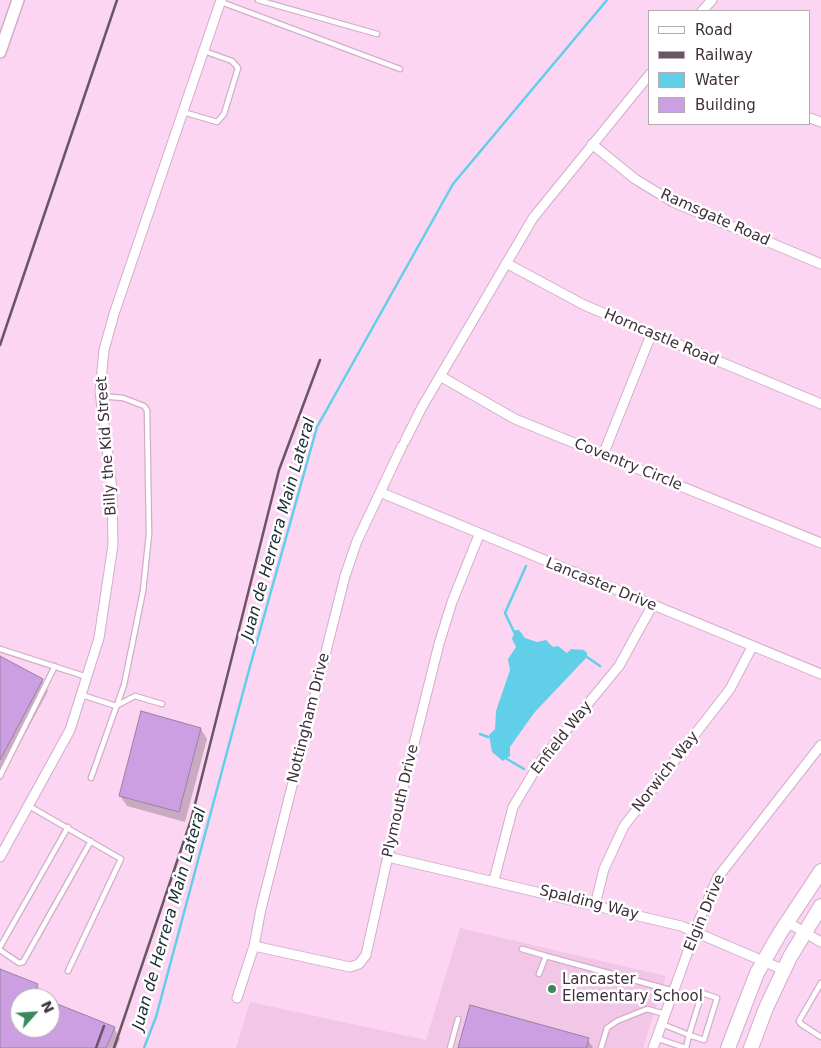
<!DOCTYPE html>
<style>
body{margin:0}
#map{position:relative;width:821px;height:1048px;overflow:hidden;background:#fcd5f2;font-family:"DejaVu Sans",sans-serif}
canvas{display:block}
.legend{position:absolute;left:648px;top:10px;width:162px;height:115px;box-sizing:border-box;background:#fff;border:1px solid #b2acb1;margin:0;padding:6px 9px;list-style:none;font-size:15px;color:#3f303b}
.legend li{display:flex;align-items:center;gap:10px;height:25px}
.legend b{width:25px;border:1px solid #b2acb1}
.north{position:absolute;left:10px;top:988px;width:50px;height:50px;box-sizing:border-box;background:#fff;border:1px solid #b2acb1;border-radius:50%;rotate:64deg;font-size:14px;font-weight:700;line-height:20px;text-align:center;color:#3f303b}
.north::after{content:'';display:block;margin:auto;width:18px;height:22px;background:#3a895a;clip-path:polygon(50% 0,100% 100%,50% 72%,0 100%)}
</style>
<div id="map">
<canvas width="821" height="1048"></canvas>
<ul class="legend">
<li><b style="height:6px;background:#fff"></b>Road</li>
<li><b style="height:6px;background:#695564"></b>Railway</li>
<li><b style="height:14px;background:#62cfe8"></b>Water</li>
<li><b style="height:14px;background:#cc9fe2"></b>Building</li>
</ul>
<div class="north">N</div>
</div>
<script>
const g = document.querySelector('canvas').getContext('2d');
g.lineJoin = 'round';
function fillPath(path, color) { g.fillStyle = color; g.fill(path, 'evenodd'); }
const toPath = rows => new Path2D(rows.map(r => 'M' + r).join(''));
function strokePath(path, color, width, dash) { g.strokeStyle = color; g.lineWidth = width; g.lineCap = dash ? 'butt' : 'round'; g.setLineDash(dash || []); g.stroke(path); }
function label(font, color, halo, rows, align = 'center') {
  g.font = font + ' "DejaVu Sans",sans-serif'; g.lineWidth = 5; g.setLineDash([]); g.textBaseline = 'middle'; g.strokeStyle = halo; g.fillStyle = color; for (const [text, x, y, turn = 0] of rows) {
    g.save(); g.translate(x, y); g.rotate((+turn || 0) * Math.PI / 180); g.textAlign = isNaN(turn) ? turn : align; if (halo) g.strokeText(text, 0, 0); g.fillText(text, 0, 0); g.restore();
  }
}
fillPath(toPath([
 [460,928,666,976,643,1048,236,1048,250,1002,426,1040]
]), '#f2c6e7');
fillPath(toPath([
 [515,630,519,630,525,638,537,642,546,640,553,647,558,646,567,653,571,649,584,650,587,653,587,657,534,713,510,747,510,756,503,761,492,752,489,735,495,729,496,711,510,670,508,659,516,647,512,639]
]), '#62cfe8');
fillPath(toPath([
 [0,658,42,680,48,691,0,781],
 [201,729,207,739,185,822,127,806,120,796],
 [0,970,37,985,43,995,42,998,20,998,20,1028,50,1028,50,1003,114,1028,120,1039,116,1048,0,1048],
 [588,1040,593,1048,459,1048]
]), '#0003');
strokePath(toPath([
 [514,632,505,613,526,566],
 [587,657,600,666],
 [480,734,488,737],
 [507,759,524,769],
 [144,1048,156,1017,249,670,317,427,453,184,607,0]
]), '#62cfe8', 2.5);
const building = toPath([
 [0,656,43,679,0,760,0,656],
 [141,711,201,728,179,812,119,796,141,711],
 [0,969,38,984,33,995,41,998,20,998,20,1028,50,1028,50,1001,115,1027,106,1048,0,1048,0,969],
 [470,1005,589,1038,586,1048,458,1048,470,1005]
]);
fillPath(building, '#cc9fe2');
strokePath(building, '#9881a4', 1);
const service = toPath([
 [258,0,377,34],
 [221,2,400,69],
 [183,112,217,122,224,114,238,68,232,61,204,51],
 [0,649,87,677],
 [82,695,116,706,135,696,162,704],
 [0,776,55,666],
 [91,778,124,685,143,591,149,534,147,410,144,406,123,398,101,396],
 [29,806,121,859,68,971],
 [0,947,68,827],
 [522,949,546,956],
 [0,950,19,963,23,962,91,841],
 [539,974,546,956,674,991],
 [821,983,799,1021,801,1024,821,1037],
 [662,1024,689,1035,704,1040,717,998,702,993,689,1035,686,1048],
 [656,1038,685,1048],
 [450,1048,458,1019],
 [601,1048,607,1028,617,1021,647,1009,665,1014]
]);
const minor = toPath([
 [702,11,712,0],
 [810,118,821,122],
 [592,144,635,179,673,202,821,264],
 [506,263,584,305,821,404],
 [440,376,515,419,821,543],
 [405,441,422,407,533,218,650,74],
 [603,455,651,335],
 [382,493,821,674],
 [0,857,70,730,99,638,113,545,112,490,100,391,104,350,114,314,221,0],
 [388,857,681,926,784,970],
 [494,880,513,807,540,762,619,666,652,606],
 [595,905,604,869,624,826,730,689,752,647],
 [787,922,821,942],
 [254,946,350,967,359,964,366,955,404,784,439,644,452,602,479,535],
 [237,998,254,946,261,909,345,576,357,541,402,446],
 [653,1048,700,918,718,877,821,745]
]);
const tertiary = toPath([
 [0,52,18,0]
]);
const secondary = toPath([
 [728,1048,757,973,780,933,821,871],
 [751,1048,766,1008,790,957,821,906]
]);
strokePath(service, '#d2adc9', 7);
strokePath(minor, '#d2adc9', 11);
strokePath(tertiary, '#d2adc9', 14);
strokePath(secondary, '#d2adc9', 16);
strokePath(service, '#fff', 4.5);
strokePath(minor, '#fff', 9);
strokePath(tertiary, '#fff', 11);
strokePath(secondary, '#fff', 14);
strokePath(toPath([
 [0,345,117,0],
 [96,1048,104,1026],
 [114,1048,191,820,279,470,320,360]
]), '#695564', 2.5);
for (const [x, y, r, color] of [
 [552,989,5,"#3a895a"]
]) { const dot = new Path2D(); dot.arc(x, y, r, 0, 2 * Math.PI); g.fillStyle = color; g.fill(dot); strokePath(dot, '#fff', 2); }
label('15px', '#3f303b', '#fff', [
 ["Ramsgate Road",715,218,24],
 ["Horncastle Road",661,338,23],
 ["Billy the Kid Street",107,446,-94],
 ["Coventry Circle",628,465,22],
 ["Lancaster Drive",601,585,22],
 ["Nottingham Drive",309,718,-76],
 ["Enfield Way",562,738,-52],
 ["Norwich Way",666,772,-52],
 ["Plymouth Drive",401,801,-77],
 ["Spalding Way",589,903,14],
 ["Elgin Drive",705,913,-67]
]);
label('15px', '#3f303b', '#fff', [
 ["Lancaster",562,980],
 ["Elementary School",562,997]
], 'left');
label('italic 16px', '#192d32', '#fff', [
 ["Juan de Herrera Main Lateral",279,529,-74],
 ["Juan de Herrera Main Lateral",170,919,-74]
]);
</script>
